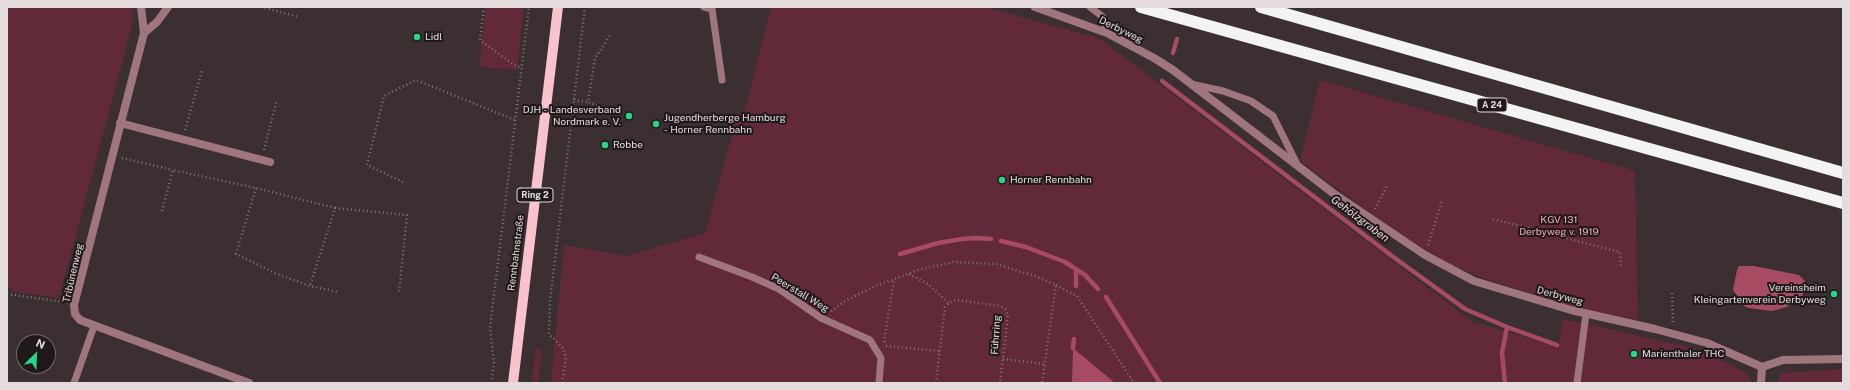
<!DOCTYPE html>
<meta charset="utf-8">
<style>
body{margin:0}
#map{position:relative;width:1850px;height:390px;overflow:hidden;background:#3c2f31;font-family:"Public Sans",sans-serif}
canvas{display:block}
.frame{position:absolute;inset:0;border:8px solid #e4dbdd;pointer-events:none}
.north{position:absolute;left:16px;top:334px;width:40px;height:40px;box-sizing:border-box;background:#1f191a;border:1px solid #6e6768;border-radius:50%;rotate:24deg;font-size:11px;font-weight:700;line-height:16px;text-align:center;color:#e4dbdd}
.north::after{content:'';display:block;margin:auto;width:14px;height:18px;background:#26d886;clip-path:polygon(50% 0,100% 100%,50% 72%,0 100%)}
</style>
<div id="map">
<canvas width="1850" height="390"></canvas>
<div class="frame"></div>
<div class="north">N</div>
</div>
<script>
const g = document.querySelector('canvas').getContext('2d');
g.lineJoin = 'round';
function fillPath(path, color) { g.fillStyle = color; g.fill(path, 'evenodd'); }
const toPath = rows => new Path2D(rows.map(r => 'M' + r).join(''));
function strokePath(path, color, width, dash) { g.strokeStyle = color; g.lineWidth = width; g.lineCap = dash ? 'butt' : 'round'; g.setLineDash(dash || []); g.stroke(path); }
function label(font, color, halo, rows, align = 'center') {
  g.font = font + ' "Public Sans",sans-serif'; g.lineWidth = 4; g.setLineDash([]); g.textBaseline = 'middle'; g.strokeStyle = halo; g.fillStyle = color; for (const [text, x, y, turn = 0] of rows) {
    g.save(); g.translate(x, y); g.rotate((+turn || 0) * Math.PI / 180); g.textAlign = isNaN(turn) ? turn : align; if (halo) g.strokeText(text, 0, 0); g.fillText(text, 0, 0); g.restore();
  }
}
fillPath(toPath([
 [7,7,132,7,132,26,59,298,11,291,12,287,7,287],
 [486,7,524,7,517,70,479,67],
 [771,7,984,7,1099,38,1473,322,1559,347,1562,319,1592,325,1692,348,1725,361,1746,373,1753,383,551,383,564,245,627,256,705,233,738,113,744,113],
 [1320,80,1635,171,1638,320,1574,307,1477,276,1438,258,1368,211,1300,161],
 [536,347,542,352,538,383,532,383],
 [1843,369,1843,383,1777,383,1781,373]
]), '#622938');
fillPath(toPath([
 [1739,266,1754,266,1799,275,1805,281,1806,288,1801,298,1787,307,1772,311,1749,308,1744,306,1733,290,1737,270],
 [1073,348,1115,383,1072,383]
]), '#a64b62');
strokePath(toPath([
 [1173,53,1177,39],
 [1162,81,1392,256,1465,309,1507,327,1502,353,1505,383],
 [1001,241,1026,247,1065,262,1085,275,1098,289],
 [900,254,938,243,962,239,976,238,991,239],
 [1076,286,1076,270],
 [1106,297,1160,383],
 [1507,327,1557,345],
 [1073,348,1074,339]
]), '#a64b62', 4.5);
strokePath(toPath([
 [261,7,299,17],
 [484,7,480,40,514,65,521,68],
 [610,36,595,58,588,102,621,115],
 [574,100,588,102],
 [185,130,202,71],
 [264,150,277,100],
 [122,158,173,170],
 [403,182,367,165,384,96,416,80,515,120],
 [256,188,236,254,275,273,310,286,338,292],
 [335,208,407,215,399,293],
 [1375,209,1387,186],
 [162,211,173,170,256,188,335,208,310,286],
 [1493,219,1620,252,1621,267],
 [1428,245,1442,201],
 [909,274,928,284,948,303],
 [1056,285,1077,296,1134,383],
 [1672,293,1673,323],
 [7,294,64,302],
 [831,311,847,300,871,288,918,270,953,262,996,264,1035,276,1056,285,1042,383],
 [884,342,894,280],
 [886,346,940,351],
 [1003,359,1044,364],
 [491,383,494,363,490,328,529,7],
 [562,383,566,358,563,348,549,334,550,300,585,7],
 [936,383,945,307,950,302,957,300,1000,306,1005,309,1008,315,1000,383]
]), '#807577', 2.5, [1, 3]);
strokePath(toPath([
 [704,7,712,9,722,80],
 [1090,7,1103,17,1107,33],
 [1191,84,1223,91,1251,101,1273,116,1298,166],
 [699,257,752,277,779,289,821,318,870,340,881,358,879,383],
 [74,383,94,326],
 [1577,383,1586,314]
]), '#a0767e', 7);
strokePath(toPath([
 [141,7,144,33],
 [168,7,157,22,144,33,74,305,75,314,80,320,249,383],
 [1035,7,1107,33,1154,58,1173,70,1333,193,1425,255,1474,281,1571,310,1655,329,1707,343,1762,367,1783,360,1843,359],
 [120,123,270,162],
 [1761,383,1762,367]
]), '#a0767e', 8);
strokePath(toPath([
 [513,383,558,7]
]), '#f8c3cc', 10);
strokePath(toPath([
 [1141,7,1843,203],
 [1261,7,1843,173]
]), '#f3f3f3', 12);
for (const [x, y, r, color] of [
 [417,37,4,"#26d886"],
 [629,116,4,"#26d886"],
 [656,124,4,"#26d886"],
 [605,145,4,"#26d886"],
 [1002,180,4,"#26d886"],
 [1834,294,4,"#26d886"],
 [1634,354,4,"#26d886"]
]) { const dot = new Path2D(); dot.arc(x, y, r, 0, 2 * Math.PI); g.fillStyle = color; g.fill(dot); strokePath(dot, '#1f191a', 1.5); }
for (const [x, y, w] of [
 [1492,105,30],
 [535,195,36]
]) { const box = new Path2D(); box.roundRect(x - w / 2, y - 7, w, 14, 3); g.fillStyle = '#1f191a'; g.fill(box); strokePath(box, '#e4dbdd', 1); }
label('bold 9px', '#e4dbdd', null, [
 ["A 24",1492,105],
 ["Ring 2",535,195]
]);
label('10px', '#e4dbdd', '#1f191a', [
 ["Derbyweg",1121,30,26],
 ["Rennbahnstraße",516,253,-83],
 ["Tribünenweg",73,273,-77],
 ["Peerstall Weg",800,293,31],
 ["Derbyweg",1560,296,15],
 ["Führring",996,335,-86]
]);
label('10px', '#e4dbdd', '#1f191a', [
 ["Lidl",425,37],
 ["DJH - Landesverband",621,110,"right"],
 ["Nordmark e. V.",621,122,"right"],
 ["Jugendherberge Hamburg",664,118],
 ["- Horner Rennbahn",664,130],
 ["Robbe",613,145],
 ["Horner Rennbahn",1010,180],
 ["Vereinsheim",1826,288,"right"],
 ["Kleingartenverein Derbyweg",1826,300,"right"],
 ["Marienthaler THC",1642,354]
], 'left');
label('10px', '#f7abba', '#1f191a', [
 ["KGV 131",1559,220],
 ["Derbyweg v. 1919",1559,232]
]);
label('italic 11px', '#f1d6da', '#1f191a', [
 ["Gehölzgraben",1360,219,37]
]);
</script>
